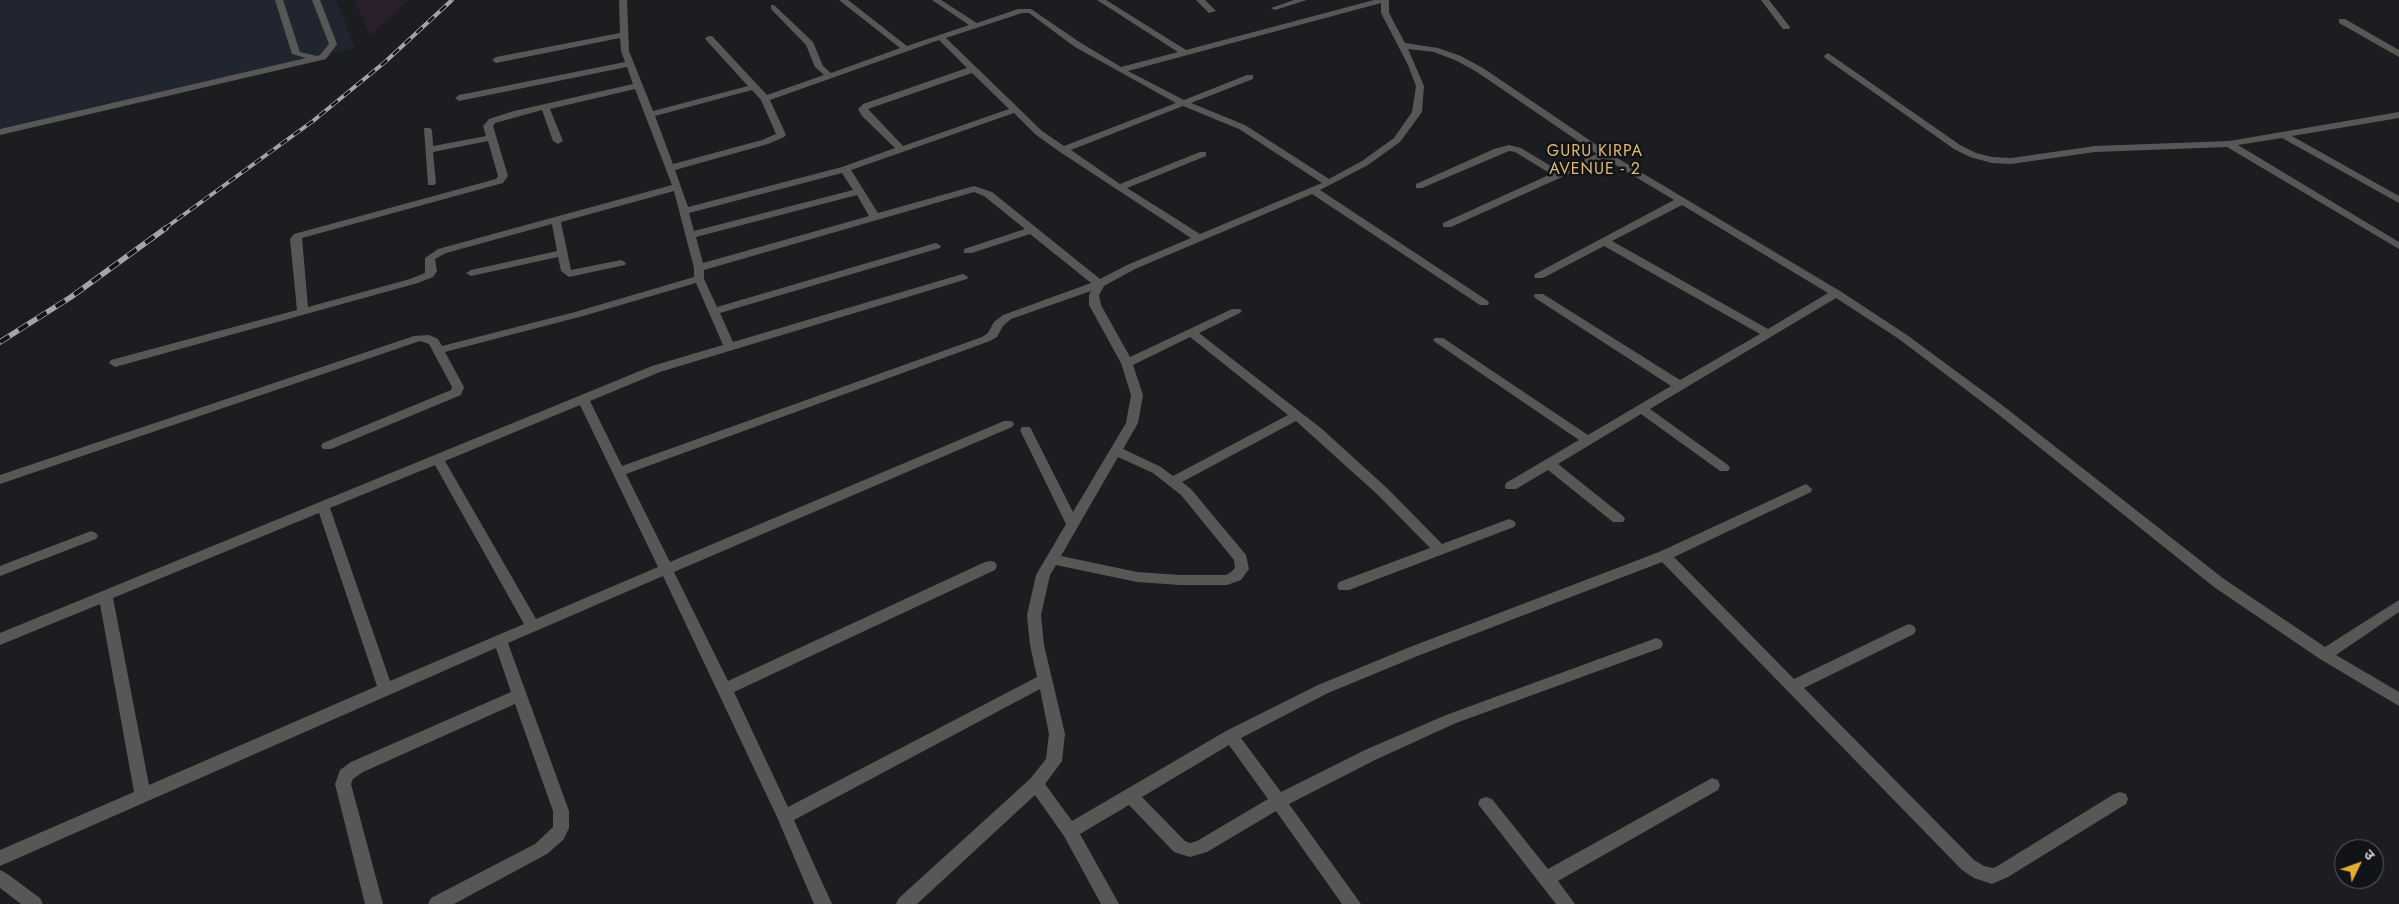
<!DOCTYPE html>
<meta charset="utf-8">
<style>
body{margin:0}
#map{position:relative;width:2399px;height:904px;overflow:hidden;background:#1b1d21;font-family:Jost,"Noto Sans Devanagari",sans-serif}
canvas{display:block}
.north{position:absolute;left:2334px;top:839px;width:50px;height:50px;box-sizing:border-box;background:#121318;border:1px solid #606165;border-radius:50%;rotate:48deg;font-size:14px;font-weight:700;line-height:20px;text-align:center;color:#d4d5d9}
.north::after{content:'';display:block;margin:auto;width:18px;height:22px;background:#e5ad35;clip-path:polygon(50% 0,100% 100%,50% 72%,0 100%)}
</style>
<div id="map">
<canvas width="2399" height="904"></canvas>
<div class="north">उ</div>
</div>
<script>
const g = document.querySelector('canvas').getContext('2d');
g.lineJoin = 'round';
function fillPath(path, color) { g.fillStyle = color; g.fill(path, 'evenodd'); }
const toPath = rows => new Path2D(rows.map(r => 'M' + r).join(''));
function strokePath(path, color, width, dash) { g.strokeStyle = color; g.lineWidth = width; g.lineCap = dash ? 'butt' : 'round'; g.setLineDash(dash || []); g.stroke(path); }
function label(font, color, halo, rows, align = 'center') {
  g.font = font + ' Jost,sans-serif'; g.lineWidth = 5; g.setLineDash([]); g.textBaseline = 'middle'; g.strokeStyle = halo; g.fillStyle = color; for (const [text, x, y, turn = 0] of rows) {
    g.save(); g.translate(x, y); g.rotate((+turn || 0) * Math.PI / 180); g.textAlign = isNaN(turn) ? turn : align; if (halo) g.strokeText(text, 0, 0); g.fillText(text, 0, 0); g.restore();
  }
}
fillPath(toPath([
 [0,0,336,0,355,48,0,129]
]), '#21252f');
fillPath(toPath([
 [355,0,408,0,370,36]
]), '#2a1f2d');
fillPath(toPath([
 [275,0,283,0,300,52,317,56,320,55,329,44,312,0,320,0,337,44,326,59,0,135,0,129,306,58,292,54,275,0],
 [619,0,627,0,629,51,653,111,748,86,706,40,705,38,709,36,712,36,767,95,824,75,815,67,806,45,771,9,771,5,774,5,813,42,823,66,831,73,900,48,839,0,848,0,907,46,969,25,932,0,941,0,977,23,1018,9,1031,9,1081,43,1121,67,1178,52,1097,0,1106,0,1186,50,1374,0,1389,0,1389,13,1405,43,1438,48,1461,56,1483,68,1607,152,1840,291,1907,335,2002,405,2224,579,2325,647,2399,600,2399,612,2336,655,2399,692,2399,706,2320,659,2214,587,1994,411,1899,339,1836,298,1650,409,1728,465,1730,468,1728,471,1720,471,1641,414,1558,464,1623,516,1625,519,1623,522,1613,522,1548,470,1516,489,1506,489,1505,486,1506,483,1579,440,1435,342,1433,340,1435,338,1443,338,1588,435,1671,386,1535,298,1534,296,1535,294,1543,294,1680,380,1760,334,1604,246,1543,278,1535,278,1534,276,1535,274,1674,200,1604,158,1451,227,1443,227,1443,223,1551,174,1515,152,1509,151,1422,188,1416,188,1416,184,1494,149,1509,145,1521,148,1559,171,1597,154,1477,72,1455,60,1434,52,1408,49,1424,86,1422,112,1400,142,1368,165,1320,190,1488,301,1489,303,1488,305,1480,305,1312,194,1135,269,1104,286,1099,295,1101,305,1130,357,1232,309,1240,309,1242,311,1240,313,1199,333,1322,429,1388,489,1442,544,1509,519,1514,521,1516,524,1514,527,1349,590,1339,590,1337,586,1339,582,1430,548,1378,495,1296,421,1182,482,1191,489,1246,555,1249,569,1241,580,1227,585,1180,585,1137,582,1056,565,1050,575,1041,615,1044,645,1065,734,1062,761,1045,784,1072,821,1226,731,1318,685,1410,647,1659,552,1806,484,1812,489,1811,492,1674,557,1794,679,1904,626,1909,624,1914,626,1916,630,1914,634,1804,688,1974,860,1984,866,1992,868,1996,867,2114,794,2120,792,2126,794,2128,799,2126,804,2008,877,1992,884,1974,878,1962,870,1662,562,1420,655,1328,693,1241,738,1281,792,1365,750,1446,715,1651,640,1656,638,1661,640,1663,644,1661,648,1456,723,1375,760,1289,804,1361,904,1342,904,1276,811,1207,852,1190,857,1174,852,1129,805,1080,834,1119,904,1101,904,1064,836,1035,795,917,904,896,904,899,898,1030,779,1046,759,1049,734,1040,689,794,820,832,904,814,904,777,817,663,576,508,643,569,811,569,828,563,840,547,854,454,904,428,904,431,898,535,844,553,827,553,811,515,704,363,772,353,779,351,784,383,904,365,904,335,784,340,770,351,762,511,692,496,648,0,866,0,850,134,792,100,604,0,645,0,633,652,366,723,345,696,283,583,316,445,352,464,387,461,395,331,449,323,449,321,446,323,443,451,390,452,387,429,344,420,341,0,484,0,475,414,336,429,335,438,339,442,346,575,312,694,277,694,268,674,191,561,222,571,270,621,260,626,263,625,265,569,277,561,271,558,257,471,276,466,273,471,270,557,251,552,224,446,253,435,259,437,271,433,277,418,283,115,367,109,363,111,360,297,310,290,239,294,234,496,179,498,176,488,141,433,152,436,183,434,185,428,185,424,128,430,128,432,130,433,146,486,136,483,126,489,119,514,111,633,84,627,67,459,101,455,98,459,95,625,62,621,51,620,38,496,63,492,60,496,57,620,33,619,0],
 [1381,3,1381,13,1408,65,1416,86,1412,112,1394,138,1362,161,1329,179,1245,125,1191,103,1253,79,1253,75,1247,75,1184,100,1128,71,1381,3],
 [1022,13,1029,13,1075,47,1176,103,1064,146,1042,131,946,38,1022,13],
 [939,40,967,68,863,104,858,109,862,116,895,148,842,167,688,207,675,170,768,144,784,137,786,135,770,100,939,40],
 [972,73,1009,109,903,146,868,109,972,73],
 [635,89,672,185,438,249,425,258,425,273,410,279,308,307,302,238,503,183,508,176,493,126,495,123,542,110,553,141,558,144,563,141,550,109,635,89],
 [752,90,761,100,776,134,762,140,673,164,655,116,752,90],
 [1183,106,1239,129,1322,183,1200,234,1127,188,1206,156,1206,152,1200,152,1120,184,1071,150,1183,106],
 [1014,113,1036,135,1060,152,1191,238,1127,265,1100,279,992,192,974,186,878,213,851,170,1014,113],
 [842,173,853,190,694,231,689,213,842,173],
 [974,192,984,196,1025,229,964,249,964,253,972,253,1030,234,1091,283,1003,315,994,322,988,333,982,337,622,466,590,401,660,372,967,279,968,277,963,274,959,275,733,342,720,313,940,248,941,246,936,243,932,244,717,307,704,279,704,270,974,192],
 [857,195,869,216,703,263,696,237,857,195],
 [1682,205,1828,293,1768,329,1612,241,1682,205],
 [1091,291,1089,295,1089,305,1121,363,1131,395,1126,423,1073,512,1030,427,1022,427,1020,430,1066,524,1036,575,1027,615,1030,645,1037,677,788,807,734,692,995,570,997,566,995,562,990,561,985,562,728,681,674,572,1012,427,1014,424,1012,421,1004,421,670,562,626,474,990,341,997,337,1003,326,1011,319,1091,291],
 [1190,337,1288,415,1173,476,1161,467,1123,449,1138,423,1143,395,1133,365,1190,337],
 [580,405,658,567,536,619,445,461,580,405],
 [1118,457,1153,473,1181,495,1234,560,1235,568,1231,572,1226,575,1180,575,1137,572,1061,556,1118,457],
 [435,465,524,624,390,681,330,508,435,465],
 [319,513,377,686,149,785,113,598,319,513],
 [1229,745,1268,799,1197,841,1190,843,1185,841,1142,797,1229,745],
 [1196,0,1205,0,1216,11,1209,13,1196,0],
 [1294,0,1307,0,1275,10,1271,8,1294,0],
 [1761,0,1769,0,1790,27,1789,29,1783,29,1761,0],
 [2339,19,2345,19,2399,50,2399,57,2339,23,2339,19],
 [1828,53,1960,145,1976,153,1992,157,2011,158,2095,146,2229,141,2399,112,2399,118,2292,136,2399,196,2399,203,2282,138,2238,145,2399,242,2399,249,2227,147,2095,152,2011,164,1992,163,1970,157,1954,149,1825,58,1824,56,1828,53],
 [91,531,96,533,98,536,96,539,0,576,0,566,91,531],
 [1712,778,1718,780,1720,785,1718,790,1558,881,1575,904,1556,904,1478,804,1480,799,1486,797,1492,799,1548,869,1712,778]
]), '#575855');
fillPath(toPath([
 [0,870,6,873,40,898,43,904,21,904,0,888,0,870]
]), '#575855');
const railFar1 = toPath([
 [164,229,313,121,385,62,452,0]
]);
const rail = toPath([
 [0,342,71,297,166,228]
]);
strokePath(railFar1, '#a4a5a9', 4);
strokePath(rail, '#a4a5a9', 5.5);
strokePath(railFar1, '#121318', 2.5, [8]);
strokePath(rail, '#121318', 4, [11]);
g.letterSpacing = '1px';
label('16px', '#e0ba73', '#121318', [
 ["GURU KIRPA",1595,152],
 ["AVENUE - 2",1595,170]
]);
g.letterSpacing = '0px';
</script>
